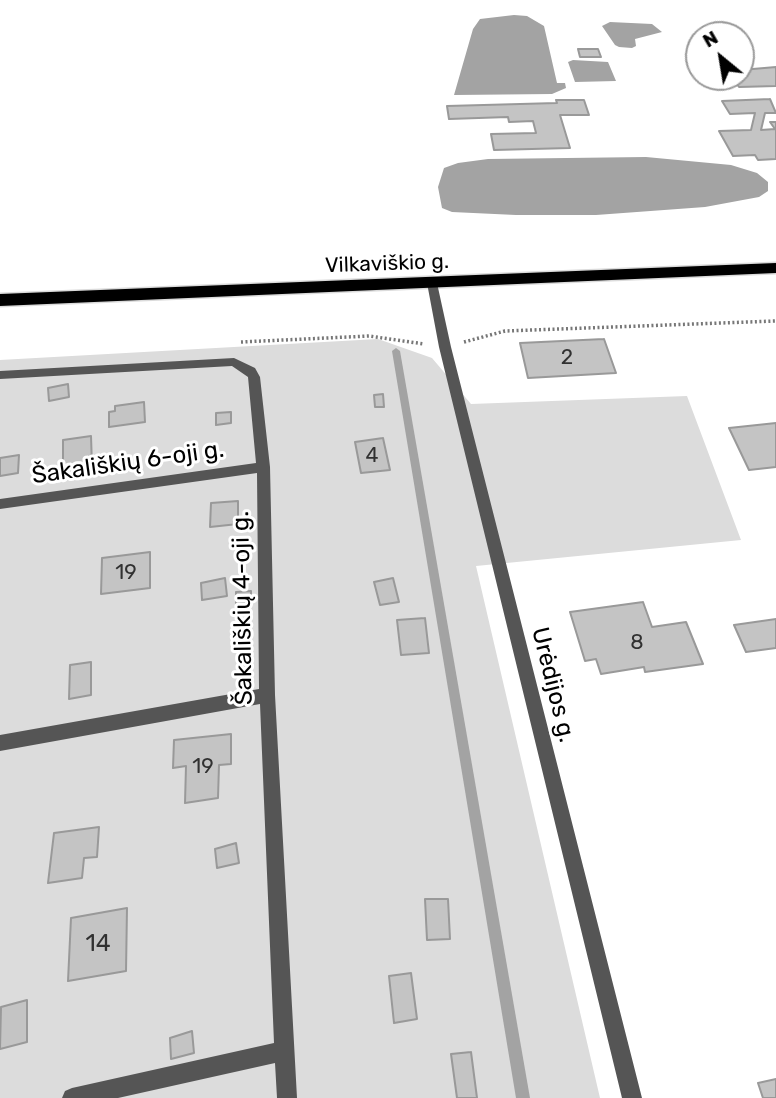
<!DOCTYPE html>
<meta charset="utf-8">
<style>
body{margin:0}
#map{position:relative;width:776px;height:1098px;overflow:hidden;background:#fff;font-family:Rubik,sans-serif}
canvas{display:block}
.north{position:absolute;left:685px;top:21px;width:70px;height:70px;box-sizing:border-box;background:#fff;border:2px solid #999;border-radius:50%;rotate:330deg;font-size:19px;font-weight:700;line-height:28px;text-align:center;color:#000}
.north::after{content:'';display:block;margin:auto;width:24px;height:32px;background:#000;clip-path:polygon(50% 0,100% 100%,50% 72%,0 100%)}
</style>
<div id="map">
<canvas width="776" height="1098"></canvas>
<div class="north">N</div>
</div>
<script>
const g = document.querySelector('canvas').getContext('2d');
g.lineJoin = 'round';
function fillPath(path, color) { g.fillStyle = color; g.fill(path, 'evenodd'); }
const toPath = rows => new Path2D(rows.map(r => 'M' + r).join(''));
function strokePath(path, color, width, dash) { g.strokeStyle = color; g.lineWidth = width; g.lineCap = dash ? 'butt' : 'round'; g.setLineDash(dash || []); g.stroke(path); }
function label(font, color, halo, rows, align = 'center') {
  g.font = font + ' Rubik,sans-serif'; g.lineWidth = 6; g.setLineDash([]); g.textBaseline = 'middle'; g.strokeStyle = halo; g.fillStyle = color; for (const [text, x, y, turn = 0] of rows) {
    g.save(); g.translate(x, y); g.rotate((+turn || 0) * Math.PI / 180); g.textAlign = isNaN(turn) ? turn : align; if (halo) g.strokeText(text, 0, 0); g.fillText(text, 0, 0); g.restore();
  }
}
fillPath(toPath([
 [378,339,432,358,471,404,687,396,741,540,476,566,600,1098,0,1098,0,360]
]), '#dcdcdc');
fillPath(toPath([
 [514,15,527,16,544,26,557,83,565,83,566,88,552,94,454,95,473,29,480,19],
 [610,22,652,24,662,32,635,39,636,46,632,48,619,47,615,45,602,26],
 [573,60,608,62,616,81,575,82,568,62],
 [646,157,731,165,757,173,768,182,768,191,759,197,705,207,596,215,516,215,452,212,442,208,438,187,444,168,458,163,488,159]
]), '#a3a3a3');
fillPath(toPath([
 [396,348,400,351,530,1098,516,1098,392,351,396,348]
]), '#a3a3a3');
const building = toPath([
 [578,49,598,49,601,57,580,57,578,49],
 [776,67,776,86,739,87,732,77,741,77,741,70,776,67],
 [770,99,776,113,765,113,761,130,775,129,770,122,776,122,776,159,758,160,755,155,733,156,719,131,751,130,755,113,730,114,722,101,770,99],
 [556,100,584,100,589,115,560,115,570,148,494,150,491,134,536,133,533,121,509,122,508,117,449,119,447,106,557,103,556,100],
 [604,339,616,373,528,378,520,343,604,339],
 [68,384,69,397,49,401,48,388,68,384],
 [383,394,384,407,375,407,374,395,383,394],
 [144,402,145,422,109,427,109,412,115,411,115,406,144,402],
 [231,412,231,423,216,425,216,413,231,412],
 [776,423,776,467,749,470,729,428,776,423],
 [91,436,92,466,63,472,63,440,91,436],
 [383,438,390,470,361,473,355,442,383,438],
 [19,455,18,473,0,476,0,458,19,455],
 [238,501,238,524,210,527,211,503,238,501],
 [150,552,150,588,101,594,102,558,150,552],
 [225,578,227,596,202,600,201,583,225,578],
 [393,578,399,602,380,605,374,582,393,578],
 [251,591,251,602,236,604,236,592,251,591],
 [643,602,652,627,686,622,703,664,645,672,644,667,601,674,596,659,585,661,570,612,643,602],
 [425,618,429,653,401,655,397,620,425,618],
 [776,619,776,648,746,652,734,625,776,619],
 [91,662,91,695,69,699,70,665,91,662],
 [231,734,231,764,219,765,218,798,185,803,186,766,173,768,174,740,231,734],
 [99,827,97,857,84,858,82,878,48,883,54,833,99,827],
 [236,843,239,863,217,868,215,849,236,843],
 [425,899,448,899,450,939,427,940,425,899],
 [127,908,126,971,68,981,71,918,127,908],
 [411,973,417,1019,394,1023,389,976,411,973],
 [27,1000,27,1042,0,1049,1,1007,27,1000],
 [192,1031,194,1053,171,1059,170,1038,192,1031],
 [471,1052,477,1098,457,1098,451,1054,471,1052],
 [776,1079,776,1098,763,1098,758,1083,776,1079]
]);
fillPath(building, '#c4c4c4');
strokePath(building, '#999', 2);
const highway = toPath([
 [776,263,776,273,0,306,0,294,776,263]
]);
strokePath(highway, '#dbdbdb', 3);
strokePath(toPath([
 [241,342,369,336,424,344],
 [464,342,505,331,776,321]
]), '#777', 3.5, [2, 2.5]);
fillPath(toPath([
 [432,279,437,283,451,347,642,1098,622,1098,439,347,427,283,432,279],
 [234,358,255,368,260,377,270,467,275,695,297,1098,277,1098,275,1063,118,1098,62,1098,65,1091,72,1088,274,1043,260,704,0,751,0,735,259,689,257,473,0,509,0,499,256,463,248,377,232,366,0,379,0,371,234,358]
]), '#555');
fillPath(highway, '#000');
label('21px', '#000', '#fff', [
 ["Vilkaviškio g.",387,264,-2]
]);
label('21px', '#313131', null, [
 ["2",567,358],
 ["4",372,456],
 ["19",126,573],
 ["8",637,643],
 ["19",203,767]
]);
label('24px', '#000', '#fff', [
 ["Šakališkių 6-oji g.",128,463,-8],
 ["Šakališkių 4-oji g.",243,608,-91],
 ["Urėdijos g.",553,685,76]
]);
label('24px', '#313131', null, [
 ["14",98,944]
]);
</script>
